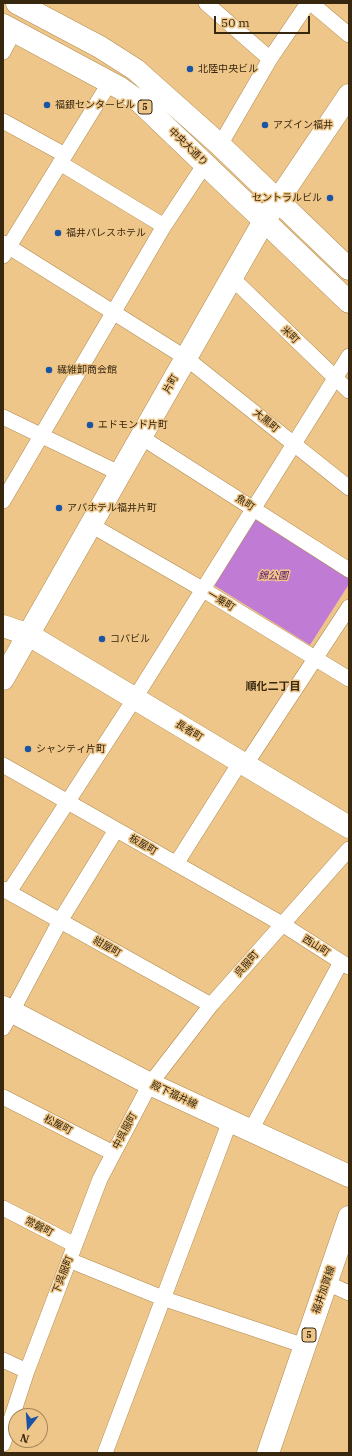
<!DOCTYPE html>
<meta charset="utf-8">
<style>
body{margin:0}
#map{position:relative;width:352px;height:1456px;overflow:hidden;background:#eec689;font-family:"IBM Plex Serif",serif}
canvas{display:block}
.frame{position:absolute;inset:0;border:4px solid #37270e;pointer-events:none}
.north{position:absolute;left:8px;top:1408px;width:40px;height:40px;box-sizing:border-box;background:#eec689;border:1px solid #a58658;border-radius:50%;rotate:197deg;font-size:11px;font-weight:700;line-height:16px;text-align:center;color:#37270e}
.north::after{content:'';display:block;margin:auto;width:14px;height:18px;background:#1954a5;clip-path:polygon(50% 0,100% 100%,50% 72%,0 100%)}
.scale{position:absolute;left:214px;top:16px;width:96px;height:18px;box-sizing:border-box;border:2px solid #37270e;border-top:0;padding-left:5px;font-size:12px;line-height:14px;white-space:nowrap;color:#37270e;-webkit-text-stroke:3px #eec689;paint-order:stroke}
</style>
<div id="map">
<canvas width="352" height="1456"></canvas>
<div class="frame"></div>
<div class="north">N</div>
<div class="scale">50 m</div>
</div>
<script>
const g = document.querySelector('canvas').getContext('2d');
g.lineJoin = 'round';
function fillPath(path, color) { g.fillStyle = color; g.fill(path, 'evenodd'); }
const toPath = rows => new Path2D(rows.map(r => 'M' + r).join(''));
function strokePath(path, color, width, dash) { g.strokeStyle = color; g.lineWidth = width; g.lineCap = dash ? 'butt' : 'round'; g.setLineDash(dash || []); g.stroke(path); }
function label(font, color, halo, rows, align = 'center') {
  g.font = font + ' "IBM Plex Serif","Noto Sans JP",serif'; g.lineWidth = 3; g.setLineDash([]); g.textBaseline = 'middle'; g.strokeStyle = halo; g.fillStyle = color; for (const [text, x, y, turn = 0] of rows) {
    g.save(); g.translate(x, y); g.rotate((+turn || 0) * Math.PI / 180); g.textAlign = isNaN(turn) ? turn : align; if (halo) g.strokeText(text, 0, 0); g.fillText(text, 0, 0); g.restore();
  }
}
fillPath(toPath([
 [253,518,349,578,349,584,310,645,212,584]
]), '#c07cd4');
const street = toPath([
 [206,3,270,59],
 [311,3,349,35],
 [3,52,14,31],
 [3,121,65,155],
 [220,145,270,59,308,3],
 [60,163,164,226],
 [3,243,186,358,349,488],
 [3,256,110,82],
 [231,277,349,391],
 [3,417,121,474],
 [141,437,349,570],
 [3,501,164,226,205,164],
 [91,525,202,589,349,679],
 [246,764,349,607],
 [3,765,282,924,349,967],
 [176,864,241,761],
 [3,889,211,1005],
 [9,892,135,698,349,356],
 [3,1028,60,921,116,830],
 [3,1097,113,1153],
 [251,1130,341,962],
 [3,1208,75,1245],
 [69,1260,165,1299,305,1346],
 [327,1283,349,1293],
 [3,1360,27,1371],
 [3,1444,27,1371,100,1179,150,1084,211,1005,349,849],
 [105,1453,230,1121]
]);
const secondary = toPath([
 [3,626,29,635,349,827],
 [3,679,264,221,349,95],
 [3,1007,150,1084,349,1176]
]);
const primary = toPath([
 [17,3,100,47,136,70,220,145,349,269],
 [3,25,120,88,140,102,349,302],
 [268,1453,349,1217]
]);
strokePath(street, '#af8a4e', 16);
strokePath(secondary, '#af8a4e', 23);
strokePath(primary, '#af8a4e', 23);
strokePath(street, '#fff', 15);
strokePath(secondary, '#fff', 22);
strokePath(primary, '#fff', 22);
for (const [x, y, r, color] of [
 [190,69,4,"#1954a5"],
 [47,105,4,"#1954a5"],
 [265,125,4,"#1954a5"],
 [330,198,4,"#1954a5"],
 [58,233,4,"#1954a5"],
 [49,370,4,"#1954a5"],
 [90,425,4,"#1954a5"],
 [59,508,4,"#1954a5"],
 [102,639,4,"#1954a5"],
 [28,749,4,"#1954a5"]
]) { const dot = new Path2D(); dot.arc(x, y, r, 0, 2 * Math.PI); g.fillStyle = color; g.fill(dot); strokePath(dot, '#eec689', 1.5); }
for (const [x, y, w] of [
 [145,107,14],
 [309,1335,14]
]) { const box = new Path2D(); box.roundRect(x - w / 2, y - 7, w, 14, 3); g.fillStyle = '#eec689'; g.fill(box); strokePath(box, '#37270e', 1); }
label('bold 9px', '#37270e', null, [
 ["5",145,107],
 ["5",309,1335]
]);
label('10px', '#37270e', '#eec689', [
 ["北陸中央ビル",198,69],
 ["福銀センタービル",55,105],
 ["アズイン福井",273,125],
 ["セントラルビル",322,198,"right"],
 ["福井パレスホテル",66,233],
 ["繊維卸商会館",57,370],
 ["エドモンド片町",98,425],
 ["アパホテル福井片町",67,508],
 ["コパビル",110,639],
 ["シャンティ片町",36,749]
], 'left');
label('10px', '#37270e', '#eec689', [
 ["中央大通り",188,147,44],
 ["米町",290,335,44],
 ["片町",171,384,-61],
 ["大黒町",266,421,39],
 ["魚町",245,503,33],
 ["一乗町",221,601,31],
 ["長者町",189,731,31],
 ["板屋町",143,845,30],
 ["西山町",316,946,32],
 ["紺屋町",107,947,29],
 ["呉服町",247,964,-49],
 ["殿下福井線",174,1095,25],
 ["松屋町",58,1125,27],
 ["中呉服町",125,1131,-62],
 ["常磐町",39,1227,27],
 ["下呉服町",63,1275,-69],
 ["福井加賀線",324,1290,-71]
]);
label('italic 10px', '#5f1672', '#eec689', [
 ["錦公園",273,576]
]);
label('bold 11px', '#37270e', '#eec689', [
 ["順化二丁目",273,687]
]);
</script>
